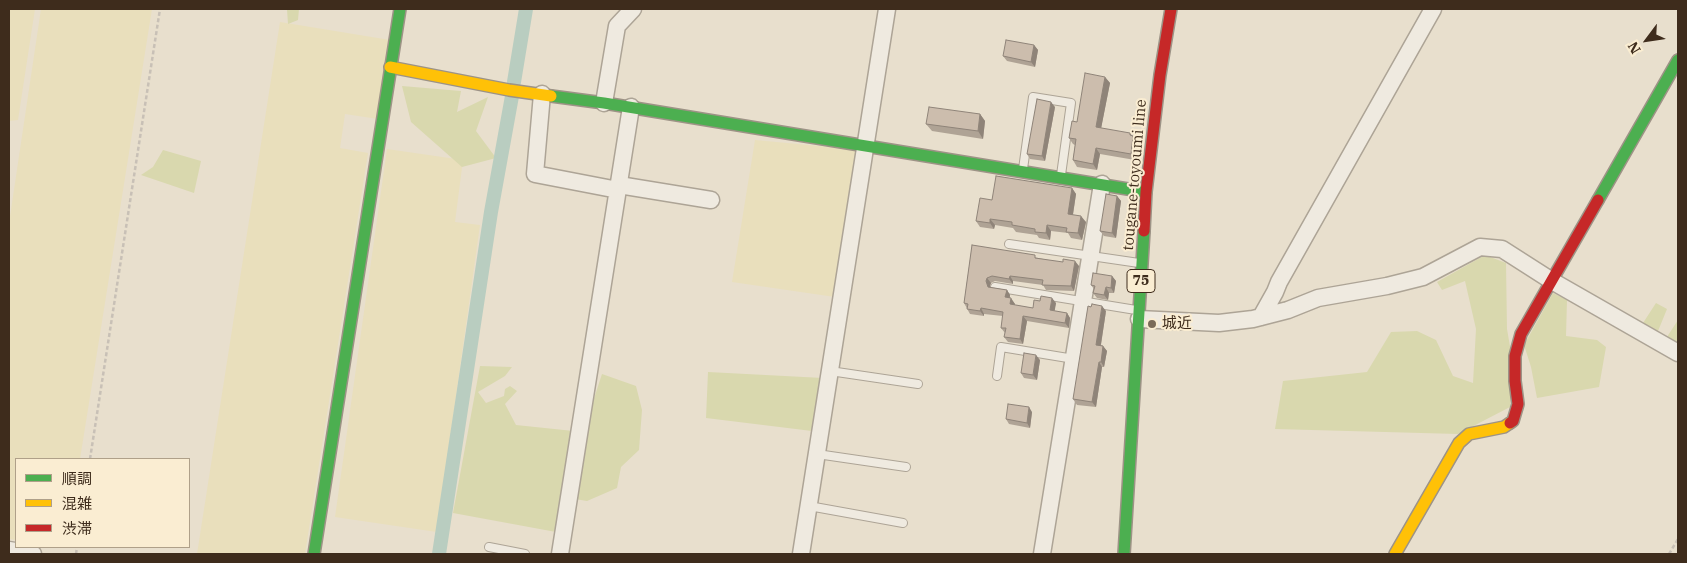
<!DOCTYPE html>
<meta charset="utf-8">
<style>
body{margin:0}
#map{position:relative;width:1687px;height:563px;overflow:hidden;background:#e8dfcd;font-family:"IBM Plex Serif","Noto Sans JP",serif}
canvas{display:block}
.frame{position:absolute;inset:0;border:10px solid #3e2c1c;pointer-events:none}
.legend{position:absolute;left:15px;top:458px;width:175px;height:90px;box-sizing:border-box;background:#faedd2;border:1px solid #afa089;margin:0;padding:6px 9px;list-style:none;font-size:15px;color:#3e2c1c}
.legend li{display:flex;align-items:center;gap:10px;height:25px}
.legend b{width:25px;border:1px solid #afa089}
.north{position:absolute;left:1622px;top:15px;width:50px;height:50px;-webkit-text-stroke:4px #faedd2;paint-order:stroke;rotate:239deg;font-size:14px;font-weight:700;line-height:20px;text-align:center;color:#3e2c1c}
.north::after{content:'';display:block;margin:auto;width:18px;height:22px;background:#3e2c1c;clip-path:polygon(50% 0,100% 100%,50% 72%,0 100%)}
</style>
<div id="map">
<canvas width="1687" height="563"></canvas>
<div class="frame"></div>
<ul class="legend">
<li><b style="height:6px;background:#4caf50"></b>順調</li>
<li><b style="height:6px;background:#ffc107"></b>混雑</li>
<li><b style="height:6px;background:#c62828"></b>渋滞</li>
</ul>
<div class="north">N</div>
</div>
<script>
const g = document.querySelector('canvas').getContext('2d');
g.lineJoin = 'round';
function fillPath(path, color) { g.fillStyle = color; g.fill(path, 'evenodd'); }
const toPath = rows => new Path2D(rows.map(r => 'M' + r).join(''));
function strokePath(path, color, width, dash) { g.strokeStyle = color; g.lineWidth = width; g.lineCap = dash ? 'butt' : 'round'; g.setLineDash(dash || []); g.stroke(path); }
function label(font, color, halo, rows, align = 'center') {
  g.font = font + ' "IBM Plex Serif","Noto Sans JP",serif'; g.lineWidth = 4; g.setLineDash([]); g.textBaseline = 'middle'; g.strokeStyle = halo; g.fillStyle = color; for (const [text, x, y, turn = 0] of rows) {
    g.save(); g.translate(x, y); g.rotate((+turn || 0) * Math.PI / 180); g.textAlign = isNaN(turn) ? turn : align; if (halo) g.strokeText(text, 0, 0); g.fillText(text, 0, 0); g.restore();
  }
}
fillPath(toPath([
 [9,9,35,9,18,120,9,121],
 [41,9,152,9,80,459,16,459,16,540,9,539,9,223],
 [280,22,390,40,378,119,345,114,340,148,368,153,305,554,197,554],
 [755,140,862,150,835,297,732,282],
 [387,149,463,160,455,222,480,225,437,532,335,517]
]), '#e9dfbc');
fillPath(toPath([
 [287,9,299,9,298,20,288,24],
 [402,86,461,91,457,112,488,97,476,131,496,158,462,167,411,122],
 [163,150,201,161,194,193,141,175,153,167],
 [1485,255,1506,263,1507,329,1512,358,1510,407,1458,434,1275,429,1283,381,1367,372,1391,332,1417,331,1436,340,1453,376,1473,383,1476,329,1465,281,1442,290,1437,282],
 [1553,293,1567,300,1566,336,1597,340,1606,347,1599,387,1537,398,1531,367,1524,345],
 [1656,303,1667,309,1656,336,1643,323],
 [1678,320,1678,348,1665,340],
 [480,366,512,367,505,376,478,392,486,403,504,396,505,389,510,386,517,391,505,404,516,425,583,432,602,374,636,386,642,410,639,450,621,467,617,488,587,501,575,499,556,532,453,513],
 [708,372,823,378,812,431,706,418]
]), '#d9d8ae');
strokePath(toPath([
 [514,82,526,9],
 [439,554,491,212,512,96]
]), '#b9cdc0', 14);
const lane = toPath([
 [1023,169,1033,97,1071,103,1061,175],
 [1009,244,1139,263],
 [995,287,1136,310],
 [830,371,918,384],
 [997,376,1001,347,1074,359],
 [817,454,906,467],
 [809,506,903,523],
 [489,547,525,554]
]);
const street = toPath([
 [542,94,535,174,618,190],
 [604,103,617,26,633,9],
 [619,185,711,200],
 [1261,317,1275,292,1279,282,1433,9],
 [1139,319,1219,323,1253,319,1288,310,1318,298,1387,286,1423,277,1480,247,1502,249,1552,281,1678,353],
 [9,550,33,554],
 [560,554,631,107],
 [801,554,887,9],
 [1042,554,1102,184]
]);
const fast = toPath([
 [551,96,604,103,1146,192],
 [1598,200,1678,60],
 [314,554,400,9],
 [1124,554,1144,231]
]);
const slow = toPath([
 [390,67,509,90,551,96],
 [1395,554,1459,443,1469,434,1504,427,1510,423]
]);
const jam = toPath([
 [1144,231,1146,192,1160,75,1171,9],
 [1510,423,1513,421,1518,404,1515,381,1515,356,1521,334,1598,200]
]);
strokePath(lane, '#ada496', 10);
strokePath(street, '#ada496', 19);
strokePath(fast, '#9d9386', 14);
strokePath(slow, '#9d9386', 14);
strokePath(jam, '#9d9386', 14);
strokePath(toPath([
 [90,459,160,9],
 [76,554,77,547],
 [1669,554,1678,539]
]), '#c8c0b6', 2.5, [4, 2.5]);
strokePath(lane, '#efeae0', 8);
strokePath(street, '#efeae0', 16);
strokePath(fast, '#4caf50', 11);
strokePath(slow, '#ffc107', 11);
strokePath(jam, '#c62828', 11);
fillPath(toPath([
 [1034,45,1038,50,1035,67,1007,61,1003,56],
 [1105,77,1110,83,1101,128,1133,136,1138,142,1135,160,1100,154,1097,170,1077,167,1073,160,1075,145,1073,144,1069,138,1077,122],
 [1055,107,1045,161,1030,159,1027,154],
 [980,114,985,121,983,139,932,131,926,124],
 [1072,188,1076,194,1073,215,1086,222,1082,240,1071,238,1068,233,1051,231,1050,240,1039,238,1037,235,1016,232,1013,228,995,225,994,229,980,227,976,221,992,200],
 [1117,196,1121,201,1116,238,1104,236,1100,231],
 [972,245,1079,266,1074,291,1046,290,1043,285,1013,281,1013,284,995,281,991,283,990,286,990,287,1007,290,1010,295,1010,298,1015,304,1015,305,1033,308,1056,303,1054,311,1067,313,1070,318,1069,328,1027,321,1023,344,1008,342,1004,337,1005,333,1001,328,1003,316,984,314,984,316,970,314,964,303],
 [1112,276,1116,281,1114,293,1109,293,1108,300,1097,298,1093,293,1094,289,1091,285],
 [1106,311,1101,345,1103,346,1107,351,1104,367,1102,367,1096,407,1077,405,1073,399],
 [1040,360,1037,380,1024,378,1021,373],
 [1032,412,1030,428,1009,424,1006,419]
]), '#afa395');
fillPath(toPath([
 [1034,45,1038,50,1035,67,1031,62],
 [1105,77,1110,83,1100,134,1096,127],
 [1051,102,1055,107,1045,161,1042,156],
 [980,114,985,121,983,139,978,131],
 [1130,133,1133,137,1133,136,1138,142,1135,160,1131,154],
 [1096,148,1100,154,1097,170,1093,164],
 [1072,188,1076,194,1072,220,1068,214],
 [1117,196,1121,201,1116,238,1112,233],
 [1081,216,1086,222,1082,240,1078,233],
 [990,219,995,225,994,229,990,223],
 [1047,225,1051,231,1050,240,1046,233],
 [1075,261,1079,266,1074,291,1071,286],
 [1010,276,1013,281,1013,284,1009,279],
 [1112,276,1116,281,1114,293,1111,288],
 [987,278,991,283,990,286,992,292,988,287,986,281],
 [1106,287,1109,293,1108,300,1104,295],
 [1007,290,1010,295,1009,303,1005,297],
 [1011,298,1015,304,1014,309,1010,304],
 [1052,298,1056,303,1054,315,1050,310],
 [1102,306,1106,311,1100,350,1096,345],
 [981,308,984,314,984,316,980,311],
 [1067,313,1070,318,1069,328,1065,323],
 [1023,316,1027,321,1023,344,1020,339],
 [1103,346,1107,351,1104,367,1101,362],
 [1036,355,1040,360,1037,380,1033,375],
 [1099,362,1102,367,1096,407,1092,402],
 [1029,407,1032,412,1030,428,1027,423]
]), '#8f8479');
const building = toPath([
 [1006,40,1034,45,1031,62,1003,56,1006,40],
 [1085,73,1105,77,1096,127,1130,133,1130,135,1133,136,1131,154,1096,148,1093,164,1073,160,1076,139,1069,138,1072,121,1077,122,1085,73],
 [1037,99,1051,102,1042,156,1027,154,1037,99],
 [929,107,980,114,978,131,926,124,929,107],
 [996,176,1072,188,1068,214,1081,216,1078,233,1066,232,1067,228,1047,225,1046,233,1035,232,1035,229,1012,225,1012,222,990,219,990,223,976,221,980,198,992,200,996,176],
 [1106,194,1117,196,1112,233,1100,231,1106,194],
 [972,245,1035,255,1035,258,1063,262,1063,259,1075,261,1071,286,1042,285,1043,280,1010,276,1009,279,992,276,987,278,986,281,988,287,1007,290,1005,297,1011,298,1010,304,1033,308,1034,300,1040,301,1041,296,1052,298,1050,310,1067,313,1065,323,1023,316,1020,339,1004,337,1006,328,1001,328,1003,312,981,308,980,311,967,309,968,304,964,303,972,245],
 [1093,273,1112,276,1111,288,1106,287,1104,295,1093,293,1095,286,1091,285,1093,273],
 [1092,304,1102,306,1096,345,1103,346,1101,362,1099,362,1092,402,1073,399,1088,306,1091,307,1092,304],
 [1024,353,1036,355,1033,375,1021,373,1024,353],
 [1008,404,1029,407,1027,423,1006,419,1008,404]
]);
fillPath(building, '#ccbdad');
strokePath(building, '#8f8479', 1);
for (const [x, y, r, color] of [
 [1152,324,5,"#7a6b5a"]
]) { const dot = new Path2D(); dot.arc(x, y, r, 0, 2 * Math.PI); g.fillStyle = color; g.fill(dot); strokePath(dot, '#faedd2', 2); }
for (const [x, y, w] of [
 [1141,281,28]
]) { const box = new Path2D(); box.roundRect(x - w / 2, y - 11.5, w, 23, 4); g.fillStyle = '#faedd2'; g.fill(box); strokePath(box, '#3e2c1c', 1); }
label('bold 14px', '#3e2c1c', null, [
 ["75",1141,281]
]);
label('15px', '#3e2c1c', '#faedd2', [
 ["tougane-toyoumi line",1135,175,-85]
]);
label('15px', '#3e2c1c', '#faedd2', [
 ["城近",1162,324]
], 'left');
</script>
